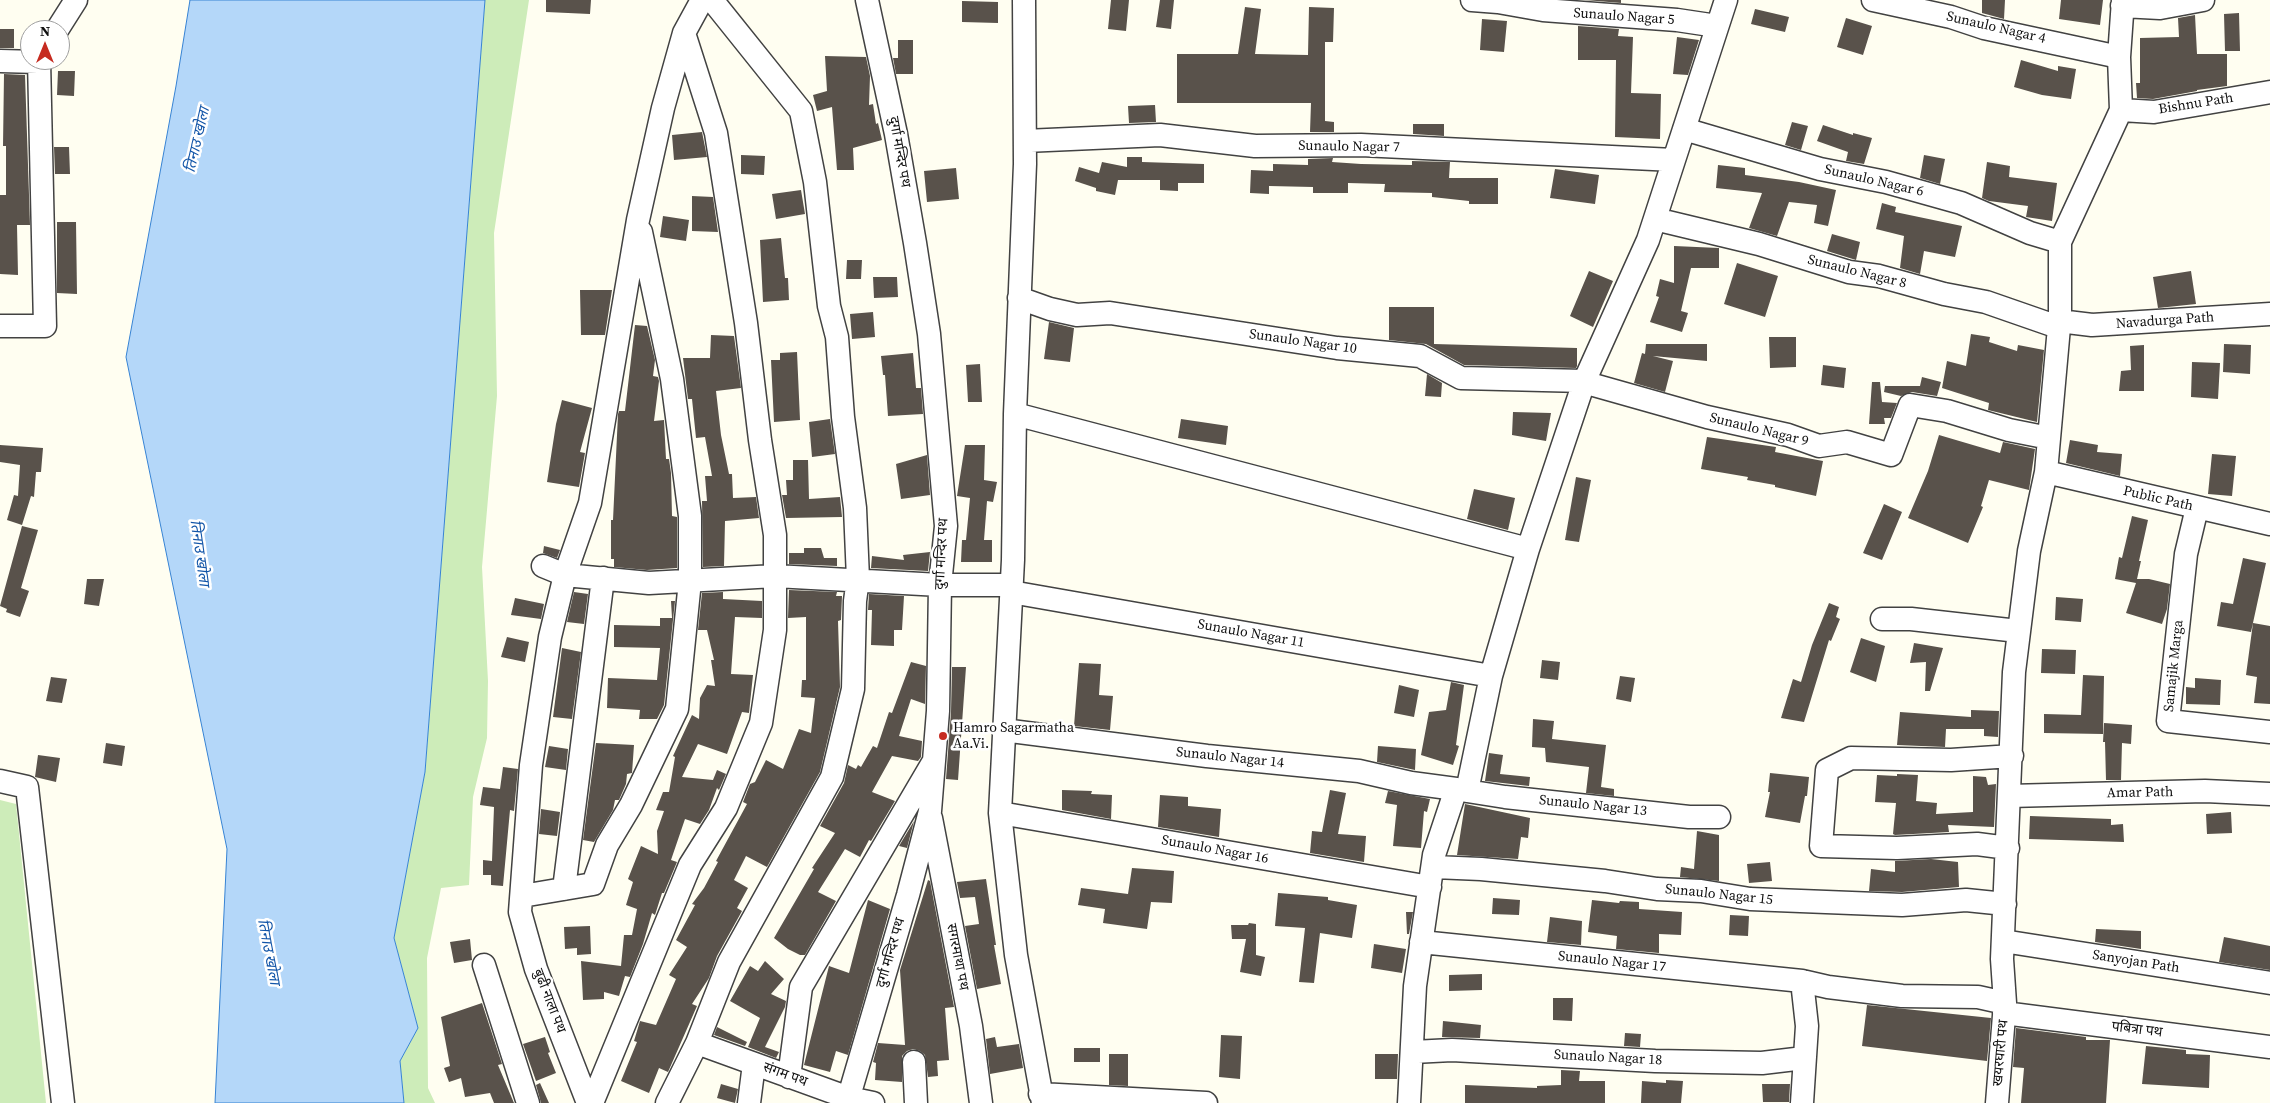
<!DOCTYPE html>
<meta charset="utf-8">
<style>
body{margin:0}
#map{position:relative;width:2270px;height:1103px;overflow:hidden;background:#fffef1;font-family:"Source Serif 4",serif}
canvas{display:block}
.north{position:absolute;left:20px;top:20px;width:50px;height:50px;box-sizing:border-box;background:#fff;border:1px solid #9f9f9f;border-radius:50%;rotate:0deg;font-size:14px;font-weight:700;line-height:20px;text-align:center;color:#0f0f0f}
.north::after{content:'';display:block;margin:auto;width:18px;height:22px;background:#c62b20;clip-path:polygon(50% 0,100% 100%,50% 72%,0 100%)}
</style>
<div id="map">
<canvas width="2270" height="1103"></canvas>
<div class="north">N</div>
</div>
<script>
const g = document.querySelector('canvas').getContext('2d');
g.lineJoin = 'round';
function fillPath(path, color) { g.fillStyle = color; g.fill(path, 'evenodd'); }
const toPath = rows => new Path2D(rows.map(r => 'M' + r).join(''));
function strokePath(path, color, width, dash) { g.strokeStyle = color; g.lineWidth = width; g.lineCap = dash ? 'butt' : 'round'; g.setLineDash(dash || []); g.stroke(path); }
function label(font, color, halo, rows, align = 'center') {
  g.font = font + ' "Source Serif 4","Noto Sans Devanagari",serif'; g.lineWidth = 5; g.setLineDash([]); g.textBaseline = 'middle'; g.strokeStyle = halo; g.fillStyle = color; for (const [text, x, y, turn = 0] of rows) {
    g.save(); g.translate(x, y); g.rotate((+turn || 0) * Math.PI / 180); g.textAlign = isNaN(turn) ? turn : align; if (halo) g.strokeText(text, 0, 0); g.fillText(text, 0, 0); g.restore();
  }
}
fillPath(toPath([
 [485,0,529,0,494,233,497,396,482,567,488,681,487,738,473,797,469,885,441,888,427,958,428,1088,435,1103,404,1103,400,1061,418,1028,394,938,425,772],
 [0,800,16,804,46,1103,0,1103]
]), '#cdecb9');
const water = toPath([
 [190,0,485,0,425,772,394,938,418,1028,400,1061,404,1103,215,1103,227,849,126,357,176,86,190,0]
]);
fillPath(water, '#b4d7f9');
strokePath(water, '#3783d3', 1);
fillPath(toPath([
 [546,0,591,0,590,14,546,12],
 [1111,0,1129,0,1126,31,1108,29],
 [1160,0,1174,0,1171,29,1156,27],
 [1585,0,1621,0,1621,3],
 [1982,0,2005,0,2004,19,1982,13],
 [2061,0,2103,0,2100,25,2059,19],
 [962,1,998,2,998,23,962,22],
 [1245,7,1261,9,1255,54,1308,55,1309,7,1334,8,1333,42,1325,42,1325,121,1334,122,1334,132,1310,132,1311,103,1177,103,1177,54,1238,54],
 [1755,9,1789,17,1785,32,1751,24],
 [2239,13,2240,51,2225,51,2224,14],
 [2195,15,2197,54,2227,54,2227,86,2197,90,2197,91,2153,99,2137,98,2136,83,2140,83,2140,38,2179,37,2178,18],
 [1846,18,1872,26,1863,55,1837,47],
 [1482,19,1507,21,1504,52,1480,50],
 [1578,26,1619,29,1618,36,1633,37,1631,93,1661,94,1660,139,1615,137,1616,60,1578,60],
 [0,29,14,29,14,48,0,48],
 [1677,37,1699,40,1688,75,1673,74],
 [898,40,913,40,913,74,896,74,893,58,898,58],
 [825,56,866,57,870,76,869,105,873,104,876,124,878,123,882,140,853,148,854,170,837,170,832,107,817,111,813,95,827,91],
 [2021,60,2058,71,2058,66,2076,69,2071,99,2042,95,2014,87],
 [58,71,75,71,74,96,57,95],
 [4,74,25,75,30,225,17,225,18,275,0,274,0,195,6,195,6,146,3,146],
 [1155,105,1156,122,1129,123,1128,106],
 [1792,122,1808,126,1801,150,1785,145],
 [1413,124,1444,124,1444,136,1413,134],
 [1823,125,1853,135,1853,133,1872,138,1864,164,1846,161,1848,152,1817,141],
 [702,132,707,157,674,160,672,135],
 [54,147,69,147,70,174,55,174],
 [741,155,765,156,764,175,741,174],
 [1924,155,1945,159,1940,184,1920,178],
 [1127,157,1142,157,1142,162,1204,164,1204,183,1178,183,1178,191,1160,190,1160,180,1118,180,1115,195,1096,191,1096,188,1075,181,1079,167,1099,173,1102,162,1127,167],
 [1333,158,1332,162,1361,164,1412,165,1412,161,1450,162,1449,178,1498,178,1498,204,1469,204,1469,201,1432,197,1432,193,1384,192,1385,184,1348,183,1348,193,1313,193,1313,187,1269,186,1269,194,1250,193,1251,170,1273,171,1273,164,1308,165,1308,159],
 [1987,162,2010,166,2009,177,2057,183,2052,221,2026,217,2028,206,1989,201,1982,198],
 [1718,165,1745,168,1745,175,1799,182,1836,190,1828,226,1814,223,1817,205,1789,202,1777,236,1749,228,1762,193,1716,188],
 [956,168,959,199,927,202,924,171],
 [1555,169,1599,175,1595,204,1550,198],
 [801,190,805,214,776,219,772,194],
 [692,196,713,197,718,232,692,231],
 [1882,203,1896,207,1895,212,1962,226,1955,257,1924,251,1920,274,1900,268,1904,236,1876,229],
 [663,216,689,220,686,241,660,237],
 [57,222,76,222,77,294,57,293],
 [1832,234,1860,242,1856,260,1827,251],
 [781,238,785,278,788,278,789,300,763,302,760,240],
 [1674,246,1719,248,1719,268,1691,268,1681,311,1688,313,1682,332,1650,322,1659,297,1656,296,1660,279,1674,283],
 [847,260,862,260,861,279,846,279],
 [1737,263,1778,276,1765,317,1724,304],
 [1589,271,1613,281,1593,327,1570,316],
 [2191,271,2196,304,2158,308,2153,277],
 [873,277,897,277,898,297,874,298],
 [580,290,612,290,605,335,581,335],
 [1389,307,1434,307,1434,344,1577,348,1577,366,1576,368,1464,365,1426,344,1389,340],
 [873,312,875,337,852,339,850,314],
 [1049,322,1074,328,1070,362,1044,359],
 [635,325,647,326,655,360,653,376,658,377,659,381,654,421,664,420,666,459,669,459,671,473,672,516,677,517,677,568,647,570,614,567,614,559,611,559,611,520,613,520,618,414,619,411,625,411],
 [1971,334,1990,337,1989,342,2017,351,2018,345,2044,350,2037,422,1988,410,1989,403,1942,388,1947,361,1966,366],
 [711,335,734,336,741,388,716,391,721,435,729,474,732,474,733,498,756,497,759,518,725,521,724,566,703,567,702,501,707,501,705,476,712,476,705,437,696,438,692,399,688,399,683,358,710,358],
 [1769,337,1796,337,1796,367,1770,368],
 [1646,344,1707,344,1707,361,1653,356,1673,361,1665,392,1634,383,1642,353,1645,354],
 [2224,344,2251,345,2250,374,2223,372],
 [2144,345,2144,391,2119,391,2121,371,2131,370,2130,346],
 [797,352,800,420,774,422,771,360,780,360,780,353],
 [913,353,916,388,921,388,923,414,888,416,885,375,883,375,881,356],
 [2192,362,2220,363,2218,399,2191,397],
 [980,364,982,402,968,402,966,365],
 [1823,365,1846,368,1844,388,1821,385],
 [1427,374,1442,383,1441,397,1425,396],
 [1922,377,1941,382,1937,396,1912,392,1901,396,1884,392,1885,386,1920,386],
 [1872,382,1880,382,1882,402,1897,403,1891,418,1884,418,1885,424,1869,424],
 [562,400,592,408,580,452,585,453,579,487,547,482,556,424],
 [1513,412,1551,413,1546,441,1512,435],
 [830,419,835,454,812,457,809,422],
 [1181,419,1228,426,1226,445,1178,438],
 [1939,435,2000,453,2003,442,2035,449,2029,490,1989,480,1981,506,1983,507,1968,543,1908,518,1928,471],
 [1707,437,1776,447,1775,452,1823,461,1816,496,1775,487,1775,485,1747,480,1748,477,1701,469],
 [2070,440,2098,445,2097,452,2122,454,2120,476,2066,463],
 [0,445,43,448,41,472,36,472,34,497,31,496,22,525,7,520,14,495,18,496,20,465,0,462],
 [965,445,985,445,984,480,997,482,993,502,987,501,984,540,992,540,992,562,961,562,962,540,966,540,970,498,957,496],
 [2212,454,2236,456,2232,496,2208,494],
 [927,455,930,495,901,499,896,464],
 [793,460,808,460,809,499,840,497,842,517,786,518,782,495,787,495,786,480,793,480],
 [1576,477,1591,480,1579,542,1565,540],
 [1474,489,1515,498,1508,530,1467,519],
 [1884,504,1902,512,1882,560,1863,553],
 [2132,516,2148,520,2139,561,2141,561,2137,579,2149,579,2170,584,2167,609,2162,624,2126,613,2136,583,2115,579,2119,557,2122,558],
 [22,526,38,530,21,588,29,591,20,617,6,612,7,609,0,606],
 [544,546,560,550,557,558,543,553],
 [804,548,821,548,824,558,837,558,837,566,789,564,789,553,804,553],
 [930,552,928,571,871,568,872,556,904,560,903,555],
 [2243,558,2266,563,2251,632,2217,626,2221,602,2233,604],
 [87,579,104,579,99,606,84,604],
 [789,590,837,592,836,596,842,596,841,620,838,621,840,687,820,772,767,867,746,856,734,880,748,888,737,908,742,911,717,956,709,978,692,1004,697,1006,668,1072,659,1068,649,1093,621,1081,637,1042,634,1041,640,1021,656,1025,676,979,669,975,687,947,676,940,695,905,692,904,704,888,718,862,716,861,747,804,743,802,750,784,755,782,766,760,783,769,799,729,811,733,815,698,801,697,802,680,806,680,806,617,788,618],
 [574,592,588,594,584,624,567,622],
 [723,592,723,599,762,601,762,618,735,617,731,674,753,675,749,713,742,712,727,754,698,744,682,777,713,780,717,770,726,774,719,790,717,788,709,810,700,824,685,819,671,860,677,862,664,893,662,893,655,915,652,913,643,944,630,977,625,976,619,996,604,992,604,999,583,1000,581,961,621,966,624,935,632,935,637,909,626,905,633,882,628,879,641,846,658,854,657,831,664,811,656,810,663,792,669,792,675,757,673,756,692,715,699,719,700,698,707,685,715,686,711,660,714,660,707,630,698,630,702,593],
 [869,594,904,596,902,630,894,630,894,646,871,645,872,610,868,610],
 [2056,597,2083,599,2081,622,2055,620],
 [515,598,544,604,541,619,511,615],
 [671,601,675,601,664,705,657,719,639,719,640,710,607,708,608,678,657,680,660,648,614,647,614,625,660,626,660,618,672,618],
 [1829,603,1839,607,1836,617,1840,619,1831,641,1829,640,1804,722,1781,718,1793,679,1801,682,1812,645],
 [2253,623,2270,626,2270,704,2254,703,2257,677,2246,675],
 [507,637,529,642,525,662,501,657],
 [1861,638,1885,646,1876,682,1850,672],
 [1914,643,1943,648,1930,691,1925,691,1926,662,1910,663],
 [562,648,581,652,572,719,553,717],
 [2042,649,2076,650,2075,674,2041,673],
 [1542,660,1560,662,1558,680,1540,678],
 [911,662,926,666,925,704,911,699,899,736,922,741,921,757,918,761,892,756,872,792,895,801,871,841,869,840,860,857,845,849,818,892,836,901,805,955,800,955,788,949,774,938,814,869,812,868,835,833,820,826,844,783,848,765,856,769,858,765,861,767,873,746,877,748,889,712,892,713],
 [1079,663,1101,664,1099,695,1113,696,1110,730,1074,726],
 [952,667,966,667,958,780,946,779,951,712],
 [2083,675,2104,676,2103,734,2044,733,2044,714,2081,715],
 [1620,676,1635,678,1631,702,1616,699],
 [51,677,67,679,62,703,46,701],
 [2195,678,2221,680,2220,705,2186,704,2186,687,2195,688],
 [1451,682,1464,685,1456,745,1459,746,1453,765,1421,755,1429,712,1446,710],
 [1399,685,1419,690,1414,717,1394,713],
 [1971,710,1999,711,1998,737,1984,736,1984,729,1946,729,1945,747,1897,745,1900,712,1971,717],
 [1533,719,1554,721,1552,739,1606,745,1601,787,1614,789,1614,796,1586,793,1589,767,1546,762,1545,748,1532,747],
 [2104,723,2132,725,2131,744,2122,743,2121,780,2106,780,2105,742,2103,742],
 [106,743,125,746,122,766,103,763],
 [596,743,634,745,632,773,627,774,626,784,619,800,615,800,613,810,594,842,583,840],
 [549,746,568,749,566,770,545,767],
 [1378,746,1416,749,1415,770,1377,762],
 [1489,753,1503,755,1500,774,1530,777,1529,786,1485,781],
 [38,755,60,758,56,782,35,777],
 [503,767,518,769,514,811,510,810,503,886,491,885,491,875,483,875,483,860,492,861,494,807,480,805,483,787,500,789],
 [1770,773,1809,777,1807,796,1805,796,1800,823,1765,817,1770,792,1768,792],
 [1897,774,1918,775,1916,801,1937,803,1936,814,1973,812,1973,776,1986,777,1988,785,1996,784,1994,827,1948,825,1949,832,1895,835,1893,834,1896,803,1875,802,1877,775,1897,776],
 [1062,790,1092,791,1091,794,1112,795,1111,819,1062,810],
 [1330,790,1346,793,1338,834,1366,836,1364,862,1310,853,1312,831,1322,832],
 [1388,791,1430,799,1427,812,1424,811,1421,848,1393,846,1397,805,1385,803],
 [1160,795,1188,797,1188,806,1221,809,1219,837,1158,827],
 [1465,804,1530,818,1528,838,1521,837,1518,859,1457,855],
 [541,809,560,812,557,836,539,834],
 [2231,812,2232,833,2207,834,2206,814],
 [2030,816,2111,819,2111,825,2123,824,2124,842,2029,839],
 [914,821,907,848,899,846],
 [1697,831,1719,835,1719,881,1680,877,1681,867,1694,869],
 [1931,859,1958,862,1959,887,1902,892,1869,891,1871,869,1895,872,1895,861],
 [1770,862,1772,881,1749,883,1747,864],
 [1132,868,1174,871,1172,903,1151,902,1147,929,1103,923,1105,909,1078,905,1081,888,1128,894],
 [986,879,996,945,994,945,1001,984,977,989,965,926,979,924,975,897,960,898,957,882],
 [928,880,930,881,954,1007,945,1008,949,1060,937,1061,938,1076,928,1077,925,1055,920,1051,913,1049,907,1051,902,1056,902,1082,875,1080,876,1063,873,1062,878,1043,905,1045,900,970],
 [1278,893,1328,897,1328,900,1357,905,1352,938,1320,933,1314,983,1299,982,1305,928,1275,926],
 [1493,898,1520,900,1519,915,1492,914],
 [868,900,890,909,848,1055,836,1051,830,1072,804,1065,829,966,849,973],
 [1592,900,1619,903,1620,901,1639,902,1639,909,1682,912,1681,935,1659,934,1659,953,1616,949,1617,936,1588,932],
 [1406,912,1413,912,1409,934,1407,934],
 [1730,915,1749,916,1748,936,1729,935],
 [1550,917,1582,921,1581,945,1547,942],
 [1249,923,1256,924,1256,955,1265,957,1261,976,1240,972,1246,939,1232,939,1231,925,1248,925],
 [590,926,591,954,577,955,577,948,565,949,564,927],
 [2096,929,2141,931,2141,949,2095,942],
 [2224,937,2270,946,2270,970,2219,962],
 [470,939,472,960,454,963,450,942],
 [1374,944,1406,949,1402,973,1371,968],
 [765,961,784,979,771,994,786,1001,785,1007,765,1047,779,1052,776,1058,748,1047,760,1018,730,1001,750,966,758,971],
 [1482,974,1482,990,1449,991,1449,975],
 [1553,998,1573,998,1572,1021,1553,1020],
 [482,1003,502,1064,498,1065,514,1103,494,1103,490,1093,465,1097,461,1078,449,1082,444,1068,450,1066,441,1017],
 [1867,1005,1991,1018,1987,1061,1862,1046],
 [1443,1021,1481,1025,1480,1038,1442,1037],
 [717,1027,747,1042,745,1046,714,1035],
 [2016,1028,2086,1037,2086,1040,2110,1040,2106,1103,2021,1103,2024,1068,2013,1067],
 [1625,1033,1641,1034,1640,1047,1624,1046],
 [1221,1035,1242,1036,1240,1079,1219,1077],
 [545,1037,550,1052,548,1053,556,1073,536,1081,523,1044],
 [995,1037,997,1047,1019,1044,1023,1068,990,1074,986,1039],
 [2146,1046,2186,1050,2186,1054,2210,1055,2209,1088,2142,1084],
 [1074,1048,1100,1048,1100,1062,1074,1062],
 [1109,1054,1128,1054,1128,1086,1109,1085],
 [1375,1054,1398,1054,1397,1079,1375,1079],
 [1561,1070,1580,1071,1579,1081,1605,1081,1605,1103,1465,1103,1465,1085,1537,1088,1537,1086,1561,1085],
 [1666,1080,1683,1081,1681,1103,1641,1103,1642,1081,1666,1083],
 [540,1083,549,1103,541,1103,536,1085],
 [721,1084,738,1089,735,1103,717,1098],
 [1762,1084,1790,1084,1789,1102,1763,1102]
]), '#59524b');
const minor = toPath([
 [1024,0,1025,164,1015,414,1013,560,1000,813,1016,955,1043,1103],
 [1472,0,1498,2,1543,10,1677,20,1717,26],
 [1873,0,1951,17,1984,28,2119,57],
 [2122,6,2160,8,2203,0],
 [57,30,76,0],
 [0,61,38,62],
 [2121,110,2154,112,2270,92],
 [1684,129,1820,169,1886,182,1961,203,2030,233,2060,242],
 [1025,141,1160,135,1255,146,1361,145,1674,160],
 [1655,219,1759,244,1849,272,1879,276,1944,294,1986,302,2058,327],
 [1019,298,1050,309,1077,315,1110,313,1337,348,1420,356,1461,378,1584,381],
 [2059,321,2092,325,2270,314],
 [0,326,45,326,39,60],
 [1583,382,1707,417,1788,435,1819,446,1847,442,1891,455,1910,405,1947,411,2009,430,2049,438],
 [1015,414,1528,549],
 [2046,472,2270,524],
 [2197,508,2186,554,2168,721,2270,732],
 [543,566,565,575,649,583,775,576,940,585,1011,585],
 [1011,592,1491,676],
 [1882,619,1911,619,2018,631],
 [1003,730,1207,756,1359,771,1411,783,1456,789],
 [0,781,27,787,63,1103],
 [1467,791,1505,797,1689,817,1719,817],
 [2009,796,2205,791,2270,794],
 [1000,813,1430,887],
 [931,818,971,1026,981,1103],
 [2008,848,1977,844,1897,848,1821,846,1827,770,1851,758,1951,760,2012,756],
 [1434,867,1481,869,1605,881,1657,889,1701,891,1750,899,1902,905,1966,900,2005,904],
 [564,889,603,578],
 [522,896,593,884,607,845,631,805,677,709,690,581,690,516,672,379,641,232],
 [2003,941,2270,983],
 [1421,942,1802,981,1828,987,1902,996,1978,997,2005,1003],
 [484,965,528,1103],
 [1802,981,1807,1026,1802,1103],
 [2004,1013,2270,1047],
 [697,1043,849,1098,873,1103],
 [1413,1052,1452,1050,1655,1061,1762,1063,1804,1058],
 [914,1062,916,1103],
 [789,1077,801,987,932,764],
 [1040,1094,1206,1103],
 [588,1103,536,969,520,912,531,765,550,637,565,575,590,503,638,220,663,108,684,33,702,0],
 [592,1103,690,865,726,808,761,723,775,630,775,535,760,440,746,323,716,133,684,33],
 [667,1103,697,1043,729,962,832,777,853,689,855,601,858,579,855,508,843,417,837,337,829,306,815,182,801,111,712,0],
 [749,1103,754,1064],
 [847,1103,908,895,930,811,938,711,940,585,946,526,929,334,915,243,896,134,867,0],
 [1409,1103,1415,986,1434,855,1456,789,1467,791,1491,676,1528,549,1584,382,1648,240,1726,0],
 [1997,1103,2005,1003,2002,959,2014,672,2029,551,2046,472,2060,316,2060,242,2121,110,2119,57,2123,0]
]);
strokePath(minor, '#424242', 25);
strokePath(minor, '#fff', 22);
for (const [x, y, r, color] of [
 [943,736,5,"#c62b20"]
]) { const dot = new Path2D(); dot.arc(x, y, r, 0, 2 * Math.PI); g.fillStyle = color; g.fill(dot); strokePath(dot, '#fff', 2); }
label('14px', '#0f0f0f', '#fff', [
 ["Sunaulo Nagar 5",1624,17,4],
 ["Sunaulo Nagar 4",1996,28,13],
 ["Bishnu Path",2196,104,-9],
 ["Sunaulo Nagar 7",1349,147,1],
 ["दुर्गा मन्दिर पथ",899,152,80],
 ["Sunaulo Nagar 6",1874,181,13],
 ["Sunaulo Nagar 8",1857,272,14],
 ["Navadurga Path",2165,321,-4],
 ["Sunaulo Nagar 10",1303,342,8],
 ["Sunaulo Nagar 9",1759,430,14],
 ["Public Path",2158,499,13],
 ["दुर्गा मन्दिर पथ",942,554,-87],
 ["Sunaulo Nagar 11",1251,634,10],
 ["Samajik Marga",2174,666,-84],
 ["Sunaulo Nagar 14",1230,758,6],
 ["Amar Path",2140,793,-1],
 ["Sunaulo Nagar 13",1593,806,6],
 ["Sunaulo Nagar 16",1215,850,10],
 ["Sunaulo Nagar 15",1719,895,6],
 ["दुर्गा मन्दिर पथ",891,953,-74],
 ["सगरमाथा पथ",957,957,79],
 ["Sunaulo Nagar 17",1612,962,6],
 ["Sanyojan Path",2136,962,9],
 ["बुढी नाला पथ",549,1001,69],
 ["पबित्रा पथ",2137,1030,7],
 ["खयरघारी पथ",2001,1053,-85],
 ["Sunaulo Nagar 18",1608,1058,3],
 ["संगम पथ",785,1075,20]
]);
label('14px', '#0f0f0f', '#fff', [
 ["Hamro Sagarmatha",953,728],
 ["Aa.Vi.",953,744]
], 'left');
label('italic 15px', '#1255a8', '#fff', [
 ["तिनाउ खोला",198,140,-77],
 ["तिनाउ खोला",199,553,82],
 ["तिनाउ खोला",268,952,79]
]);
</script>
